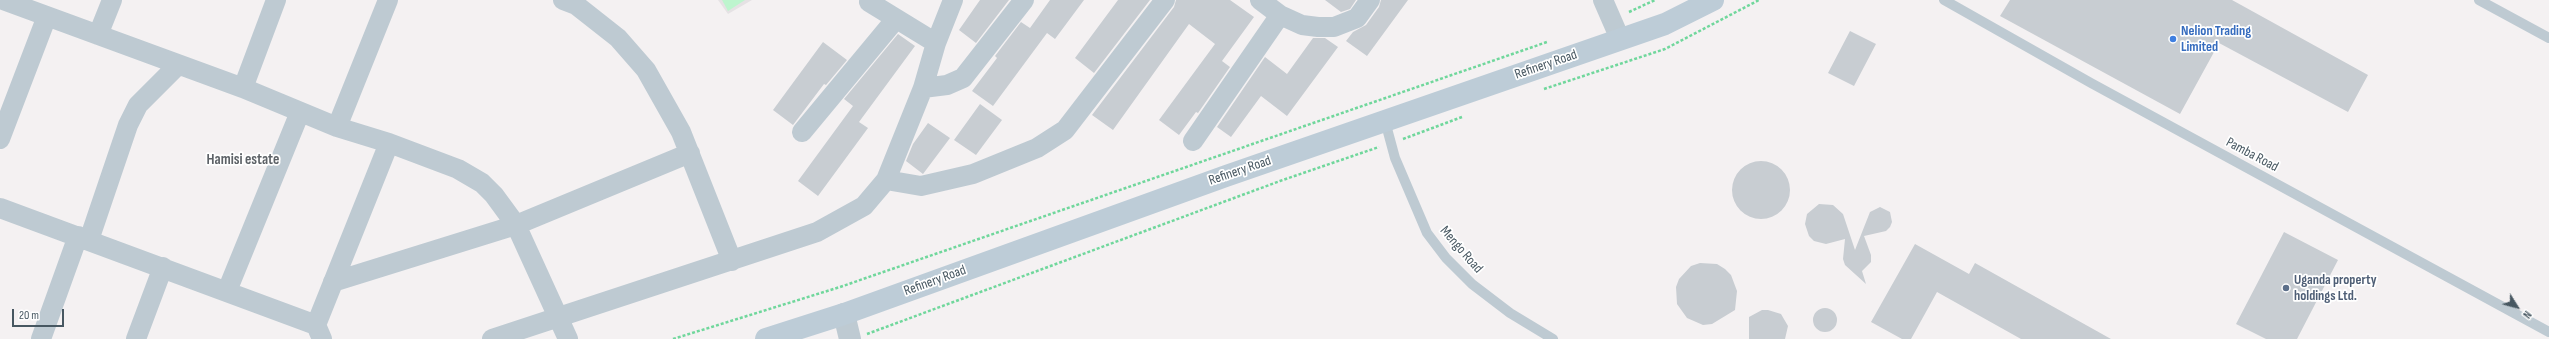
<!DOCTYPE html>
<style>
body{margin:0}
#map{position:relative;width:2549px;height:339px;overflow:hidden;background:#f4f1f2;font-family:"Sofia Sans Condensed",sans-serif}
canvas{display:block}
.north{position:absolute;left:2497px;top:287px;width:40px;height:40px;-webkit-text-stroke:3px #fff;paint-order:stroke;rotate:127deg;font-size:11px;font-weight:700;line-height:16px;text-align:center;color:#475761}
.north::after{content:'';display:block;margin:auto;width:14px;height:18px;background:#475761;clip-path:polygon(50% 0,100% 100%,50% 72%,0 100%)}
.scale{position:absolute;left:12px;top:309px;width:52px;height:18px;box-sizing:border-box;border:2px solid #475761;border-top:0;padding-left:5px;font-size:12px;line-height:14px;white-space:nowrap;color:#475761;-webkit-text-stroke:3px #fff;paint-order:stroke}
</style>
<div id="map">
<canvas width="2549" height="339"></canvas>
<div class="north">N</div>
<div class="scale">20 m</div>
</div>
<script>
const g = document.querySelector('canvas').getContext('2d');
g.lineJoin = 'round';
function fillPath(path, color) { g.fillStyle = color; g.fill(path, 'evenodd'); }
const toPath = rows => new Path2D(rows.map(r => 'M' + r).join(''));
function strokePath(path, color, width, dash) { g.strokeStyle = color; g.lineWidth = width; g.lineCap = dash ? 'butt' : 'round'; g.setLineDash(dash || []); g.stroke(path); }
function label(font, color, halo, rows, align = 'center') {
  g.font = font + ' "Sofia Sans Condensed",sans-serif'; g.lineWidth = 3.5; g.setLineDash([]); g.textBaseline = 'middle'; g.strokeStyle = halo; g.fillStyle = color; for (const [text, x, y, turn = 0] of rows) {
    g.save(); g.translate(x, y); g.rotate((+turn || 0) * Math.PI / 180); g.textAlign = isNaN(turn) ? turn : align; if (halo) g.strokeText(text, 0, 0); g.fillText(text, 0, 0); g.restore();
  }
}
fillPath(toPath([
 [718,0,752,0,728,14]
]), '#e5e2e4');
fillPath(toPath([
 [722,0,745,0,728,11]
]), '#bdf5ce');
fillPath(toPath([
 [980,0,1009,0,976,43,959,30],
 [1050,0,1084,0,1055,39,1047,33,993,106,972,91,997,58,995,56,1021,22,1030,28],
 [1118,0,1150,0,1094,73,1075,58],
 [1176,0,1230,0,1254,17,1222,61,1230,67,1198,113,1196,112,1179,135,1159,120,1215,44,1189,24,1113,130,1092,115,1174,7],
 [1325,0,1356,0,1350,9,1341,12],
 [1381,0,1408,0,1367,56,1346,41,1353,32,1366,25,1379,7],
 [2010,0,2232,0,2368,75,2348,112,2219,43,2180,114,2000,16],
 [1850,31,1876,44,1854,86,1828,73],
 [898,34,915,46,859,122,868,128,818,196,798,181,853,106,844,99],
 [1313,38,1325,38,1338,47,1287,116,1261,96,1231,137,1217,127,1265,57,1287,74],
 [823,42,847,60,826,85,824,84,793,125,773,110],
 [980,104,1002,120,976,155,954,140],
 [928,123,950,138,923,174,906,161,913,144],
 '1732 190a29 29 0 1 1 58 0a29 29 0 1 1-58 0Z',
 [1819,204,1833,205,1843,214,1855,250,1870,212,1880,207,1890,212,1892,222,1890,227,1886,231,1864,236,1871,255,1871,262,1862,271,1866,284,1845,265,1843,259,1845,239,1826,244,1814,241,1809,236,1805,224,1807,214],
 [2284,232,2338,260,2297,339,2266,339,2236,324],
 [1915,244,1969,274,1975,263,2111,339,2021,339,1937,292,1911,339,1902,339,1871,322],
 [1700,263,1717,264,1725,269,1731,275,1737,291,1735,310,1712,324,1703,325,1687,318,1677,304,1676,287,1679,279,1691,266],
 '1813 320a12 12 0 1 1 24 0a12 12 0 1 1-24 0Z',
 [1762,310,1768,310,1781,314,1788,326,1785,339,1749,339,1749,317]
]), '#c8cdd2');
strokePath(toPath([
 [1629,12,1655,0],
 [1544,89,1665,49,1759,0],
 [1403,139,1462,117],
 [867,334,1280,181,1379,147],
 [673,339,840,287,1547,42]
]), '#70d79c', 2.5, [3, 2]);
strokePath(toPath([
 [1944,0,2091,83,2549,332],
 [2479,0,2549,38],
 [1385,121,1395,158,1427,233,1446,258,1472,284,1510,313,1553,339]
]), '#becad2', 10);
strokePath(toPath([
 [3,0,243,88,337,127,389,143,458,169,482,183,494,195,516,225,568,339],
 [563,0,576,5,618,38,646,70,681,132,732,261],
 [1260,0,1280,15,1302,25,1318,27,1334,27,1357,18,1370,0],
 [1603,0,1620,39],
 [869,2,936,43],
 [98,35,112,0],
 [243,88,276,0],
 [923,88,947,85,963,78,1024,0],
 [337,127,388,0],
 [802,132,895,20],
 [0,139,47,16],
 [1193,141,1280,15],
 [886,180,921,186,973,174,1037,148,1065,130,1165,0],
 [0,208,316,325,322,339],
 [89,240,128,125,138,105,178,65],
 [333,282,516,225,690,153],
 [227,291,300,112],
 [316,325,389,143],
 [41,339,78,236],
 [136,339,163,267],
 [492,339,817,232,864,206,886,180,923,88,936,43,953,0]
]), '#becad2', 20);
strokePath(toPath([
 [844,314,850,339]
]), '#becad2', 22);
strokePath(toPath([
 [766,339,844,314,1226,176,1665,24,1713,0]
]), '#bdccd7', 22);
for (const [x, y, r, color] of [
 [2173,39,4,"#3f7fe0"],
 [2286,288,4,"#5c6f8a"]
]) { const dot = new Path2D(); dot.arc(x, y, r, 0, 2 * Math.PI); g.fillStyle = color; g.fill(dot); strokePath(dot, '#fff', 1.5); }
label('bold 14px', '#366cbe', '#fff', [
 ["Nelion Trading",2181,31],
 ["Limited",2181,47]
], 'left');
label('14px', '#475761', '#fff', [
 ["Refinery Road",1546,65,-19],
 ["Pamba Road",2252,155,28],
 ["Refinery Road",1240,171,-19],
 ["Mengo Road",1461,250,49],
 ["Refinery Road",935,281,-20]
]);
label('bold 14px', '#4e5e75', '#fff', [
 ["Uganda property",2294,280],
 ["holdings Ltd.",2294,296]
], 'left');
label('bold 15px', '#5d6267', '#fff', [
 ["Hamisi estate",243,160]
]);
</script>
